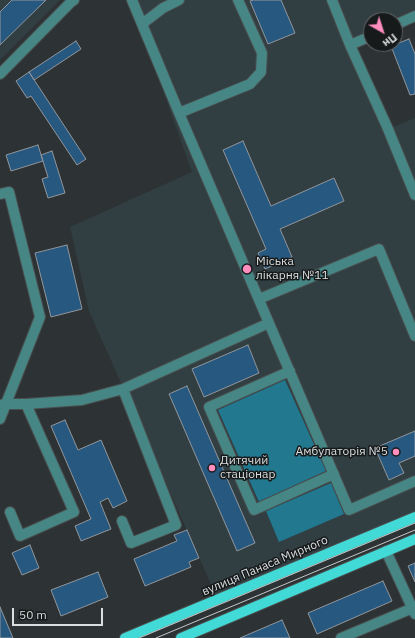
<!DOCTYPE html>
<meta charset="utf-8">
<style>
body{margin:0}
#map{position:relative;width:415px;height:638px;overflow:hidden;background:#2d3334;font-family:"IBM Plex Sans",sans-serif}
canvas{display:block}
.north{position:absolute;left:363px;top:12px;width:40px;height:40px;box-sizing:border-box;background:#171a1b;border:1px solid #656869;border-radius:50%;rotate:141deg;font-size:11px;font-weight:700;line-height:16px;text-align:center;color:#dadedf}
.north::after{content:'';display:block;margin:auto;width:14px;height:18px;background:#fd8ebe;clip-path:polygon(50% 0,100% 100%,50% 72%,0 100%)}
.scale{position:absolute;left:12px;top:608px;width:91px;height:18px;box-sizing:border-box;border:2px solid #dadedf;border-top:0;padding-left:5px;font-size:12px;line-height:14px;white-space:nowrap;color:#dadedf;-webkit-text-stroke:3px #171a1b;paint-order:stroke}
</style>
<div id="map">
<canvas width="415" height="638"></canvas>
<div class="north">Пн</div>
<div class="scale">50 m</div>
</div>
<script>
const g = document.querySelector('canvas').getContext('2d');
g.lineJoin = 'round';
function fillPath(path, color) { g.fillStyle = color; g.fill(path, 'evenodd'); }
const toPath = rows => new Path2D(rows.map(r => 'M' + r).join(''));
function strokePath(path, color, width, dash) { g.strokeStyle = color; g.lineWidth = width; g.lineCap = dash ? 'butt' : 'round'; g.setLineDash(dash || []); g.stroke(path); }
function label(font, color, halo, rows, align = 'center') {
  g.font = font + ' "IBM Plex Sans",sans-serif'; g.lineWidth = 3; g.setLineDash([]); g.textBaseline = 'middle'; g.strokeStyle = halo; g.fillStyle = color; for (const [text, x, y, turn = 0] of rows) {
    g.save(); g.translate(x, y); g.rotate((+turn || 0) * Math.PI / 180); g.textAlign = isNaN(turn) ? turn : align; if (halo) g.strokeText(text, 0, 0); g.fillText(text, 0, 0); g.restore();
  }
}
fillPath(toPath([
 [0,0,60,0,0,60],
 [131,0,415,0,415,16,395,20,371,20,371,36,350,45,415,199,415,517,218,600,89,311,70,227,192,172],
 [415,118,415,195,388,129]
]), '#313e42');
fillPath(toPath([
 [285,380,326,471,259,502,218,410],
 [331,483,344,514,279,542,266,511]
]), '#22788f');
const building = toPath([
 [12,0,46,0,0,45,0,12,12,0],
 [253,0,281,0,295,33,268,44,250,1,253,0],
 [409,39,415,54,415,94,410,95,391,46,409,39],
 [76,41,81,49,34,80,29,72,76,41],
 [29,72,86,159,77,165,31,96,27,98,16,81,29,72],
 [243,141,271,206,334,178,344,201,280,229,292,257,265,269,258,253,266,249,223,150,243,141],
 [38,145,43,161,11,171,6,155,38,145],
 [52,151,65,193,48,198,42,179,48,177,41,155,52,151],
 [67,245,82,309,51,317,35,253,67,245],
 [248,345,259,373,204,397,192,369,248,345],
 [187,386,255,543,237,551,169,394,187,386],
 [65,420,78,450,101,440,127,501,113,508,108,498,100,502,111,529,81,541,75,526,91,519,51,426,65,420],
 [415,431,415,456,399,463,404,473,389,480,375,448,415,431],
 [187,530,199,558,189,562,191,567,145,586,134,559,177,541,174,535,187,530],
 [30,545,39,568,22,575,12,553,30,545],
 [415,563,415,582,408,566,415,563],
 [98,572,108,597,61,616,51,590,98,572],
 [383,581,392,601,317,634,308,613,383,581],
 [0,607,13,638,0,638,0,607],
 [282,620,290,638,240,638,282,620]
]);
fillPath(building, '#265880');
strokePath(building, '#92969b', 1);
const minor = toPath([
 [132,0,179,113,349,510,415,481],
 [332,0,350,45,388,129,415,195],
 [142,24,163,8,179,0],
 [395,25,415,16],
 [350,45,371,36],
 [0,74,71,2,74,0],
 [179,113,250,84,261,72,262,53,238,0],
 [0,194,9,192,40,317,0,419],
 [259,299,379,249,415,336],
 [290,371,209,407,254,510,334,474],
 [0,405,5,404,26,404,82,400,123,389,269,323],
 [10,512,20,536,74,512,26,404],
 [122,521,131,543,176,525,123,389],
 [386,551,415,614],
 [341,638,415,607]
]);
const major = toPath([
 [125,638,415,517],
 [181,638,415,539]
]);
strokePath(minor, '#494e4f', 12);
strokePath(major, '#494e4f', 12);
strokePath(minor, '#468684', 10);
strokePath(major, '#42dad6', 10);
strokePath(toPath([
 [139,638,415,523],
 [156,638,415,530]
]), '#c4c8c9', 1);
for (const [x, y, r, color] of [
 [247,269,5,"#fd8ebe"],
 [396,452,4,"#fd8ebe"],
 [212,468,4,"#fd8ebe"]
]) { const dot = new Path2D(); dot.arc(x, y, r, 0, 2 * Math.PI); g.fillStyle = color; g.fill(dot); strokePath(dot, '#171a1b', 1.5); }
label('12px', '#dadedf', '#171a1b', [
 ["Міська",256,262],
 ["лікарня №11",256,276],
 ["Амбулаторія №5",388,452,"right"],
 ["Дитячий",220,461],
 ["стаціонар",220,475]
], 'left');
label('12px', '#dadedf', '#171a1b', [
 ["вулиця Панаса Мирного",265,566,-23]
]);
</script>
